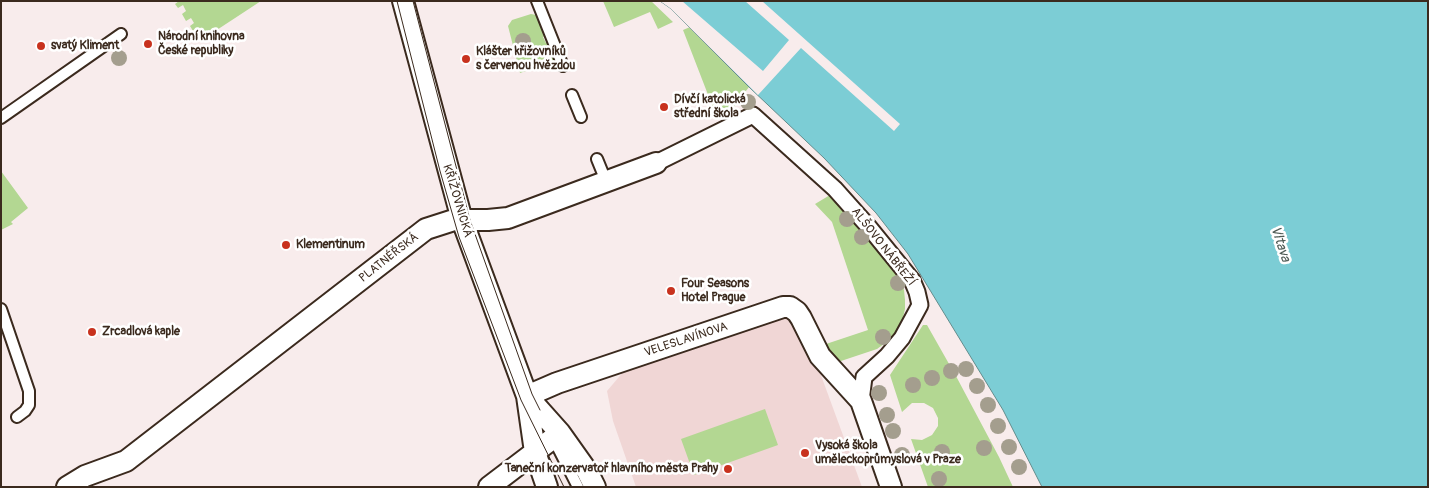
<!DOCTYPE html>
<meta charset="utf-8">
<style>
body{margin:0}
#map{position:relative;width:1429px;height:488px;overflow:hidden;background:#f8ecec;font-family:Pangolin,sans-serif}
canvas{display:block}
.frame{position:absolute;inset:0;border:2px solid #3b2a1e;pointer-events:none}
</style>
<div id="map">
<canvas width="1429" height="488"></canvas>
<div class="frame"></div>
</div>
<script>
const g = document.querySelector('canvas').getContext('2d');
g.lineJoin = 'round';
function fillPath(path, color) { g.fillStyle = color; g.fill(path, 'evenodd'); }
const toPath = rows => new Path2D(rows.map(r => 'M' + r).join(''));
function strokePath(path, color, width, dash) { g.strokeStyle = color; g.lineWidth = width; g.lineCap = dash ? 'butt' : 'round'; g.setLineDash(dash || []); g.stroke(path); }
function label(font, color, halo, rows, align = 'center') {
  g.font = font + ' Pangolin,sans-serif'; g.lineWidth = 5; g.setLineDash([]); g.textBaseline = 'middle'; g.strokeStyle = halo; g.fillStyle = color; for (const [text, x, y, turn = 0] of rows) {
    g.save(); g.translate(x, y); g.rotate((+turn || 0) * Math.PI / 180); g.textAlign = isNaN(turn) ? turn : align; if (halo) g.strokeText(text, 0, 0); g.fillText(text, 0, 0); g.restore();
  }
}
fillPath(toPath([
 [784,315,804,329,862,487,636,487,613,421,607,391,624,371]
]), '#f0d6d5');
fillPath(toPath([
 [179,1,261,1,200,41,197,36,201,33,198,28,193,31,190,26,194,23,191,18,186,21,182,14,186,11,183,5,178,8,175,4],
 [603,1,651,1,673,22,658,29,650,12,614,27],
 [531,14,536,15,545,36,543,37,546,43,548,43,555,61,520,73,508,26,512,20],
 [690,27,749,87,733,108,711,116,707,107,712,105,683,30],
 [1,171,28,208,11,222,13,224,1,230],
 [830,195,897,273,904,290,905,300,905,309,901,326,891,339,877,349,841,361,834,360,820,346,868,330,832,222,815,204],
 [923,325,927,325,957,378,999,457,1013,487,928,487,911,439,922,440,932,435,938,426,938,418,933,408,924,403,912,403,902,412,890,375],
 [765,409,778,445,694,475,681,439]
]), '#b3d792');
const water = toPath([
 [660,1,1428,1,1428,487,1042,487,1003,410,908,254,876,213,824,158,749,87,670,8,660,1]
]);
fillPath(water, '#7ccdd5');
strokePath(water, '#628c8c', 1);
fillPath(toPath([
 [660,1,682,1,763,71,789,40,745,1,762,1,900,124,894,131,801,48,758,95,670,8]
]), '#f8ecec');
const service = toPath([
 [537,1,563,66],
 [572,95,581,117],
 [1,118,121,34],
 [597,159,606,181],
 [1,309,29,391,29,405,25,411,17,417],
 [552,436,578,487]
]);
const pedestrian = toPath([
 [656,163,753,115,835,189,868,226,912,280,917,292,920,305,902,338,887,356,864,377,861,401]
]);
const minor = toPath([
 [403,1,462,220,527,396,535,452,547,487],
 [527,396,557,383,783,307,790,307,797,312,801,318,820,356,861,401,891,487],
 [527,396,560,433,587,471,595,487],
 [67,487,85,476,126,461,426,229,454,220,488,220,508,218,656,163],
 [489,487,560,433]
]);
strokePath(service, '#3b2a1e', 14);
strokePath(pedestrian, '#3b2a1e', 19);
strokePath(minor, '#3b2a1e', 24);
strokePath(service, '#fff', 10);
strokePath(pedestrian, '#fff', 15);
strokePath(minor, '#fff', 20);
strokePath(toPath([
 [397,1,440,171,459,237,521,400,564,487],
 [413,1,470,220,532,394,540,410]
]), '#3b2a1e', 1);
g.fillStyle = '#a49e8e';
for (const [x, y] of [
 [523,41],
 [119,58],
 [748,102],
 [847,219],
 [862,237],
 [898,283],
 [883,337],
 [966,369],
 [951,371],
 [932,378],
 [913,385],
 [977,386],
 [879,393],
 [988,405],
 [887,415],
 [998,426],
 [893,431],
 [1009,447],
 [984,448],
 [942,452],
 [902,455],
 [1019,467],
 [939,479]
]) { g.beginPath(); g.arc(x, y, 8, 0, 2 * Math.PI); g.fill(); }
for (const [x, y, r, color] of [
 [148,44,5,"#c8321e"],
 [41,46,5,"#c8321e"],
 [466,59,5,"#c8321e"],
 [664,107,5,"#c8321e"],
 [286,245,5,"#c8321e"],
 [671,291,5,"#c8321e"],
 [92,332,5,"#c8321e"],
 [805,453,5,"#c8321e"],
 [728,469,5,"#c8321e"]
]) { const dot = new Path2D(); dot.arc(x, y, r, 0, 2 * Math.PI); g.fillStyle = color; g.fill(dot); strokePath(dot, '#fff', 2); }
label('bold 12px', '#3b2a1e', '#fff', [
 ["Národní knihovna",158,37],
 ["České republiky",158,51],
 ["svatý Kliment",51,46],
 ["Klášter křižovníků",476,52],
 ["s červenou hvězdou",476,66],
 ["Dívčí katolická",674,100],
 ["střední škola",674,114],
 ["Klementinum",296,245],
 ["Four Seasons",681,284],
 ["Hotel Prague",681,298],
 ["Zrcadlová kaple",102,332],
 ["Vysoká škola",815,446],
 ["uměleckoprůmyslová v Praze",815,460],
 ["Taneční konzervatoř hlavního města Prahy",718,469,"right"]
], 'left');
label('12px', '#3b2a1e', '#fff', [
 ["KŘIŽOVNICKÁ",457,201,73],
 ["ALŠOVO NÁBŘEŽÍ",883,247,52],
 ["PLATNÉŘSKÁ",389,258,-38],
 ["VELESLAVÍNOVA",686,340,-18]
]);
label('italic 14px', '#4e5b55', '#fff', [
 ["Vltava",1280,244,72]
]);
</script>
